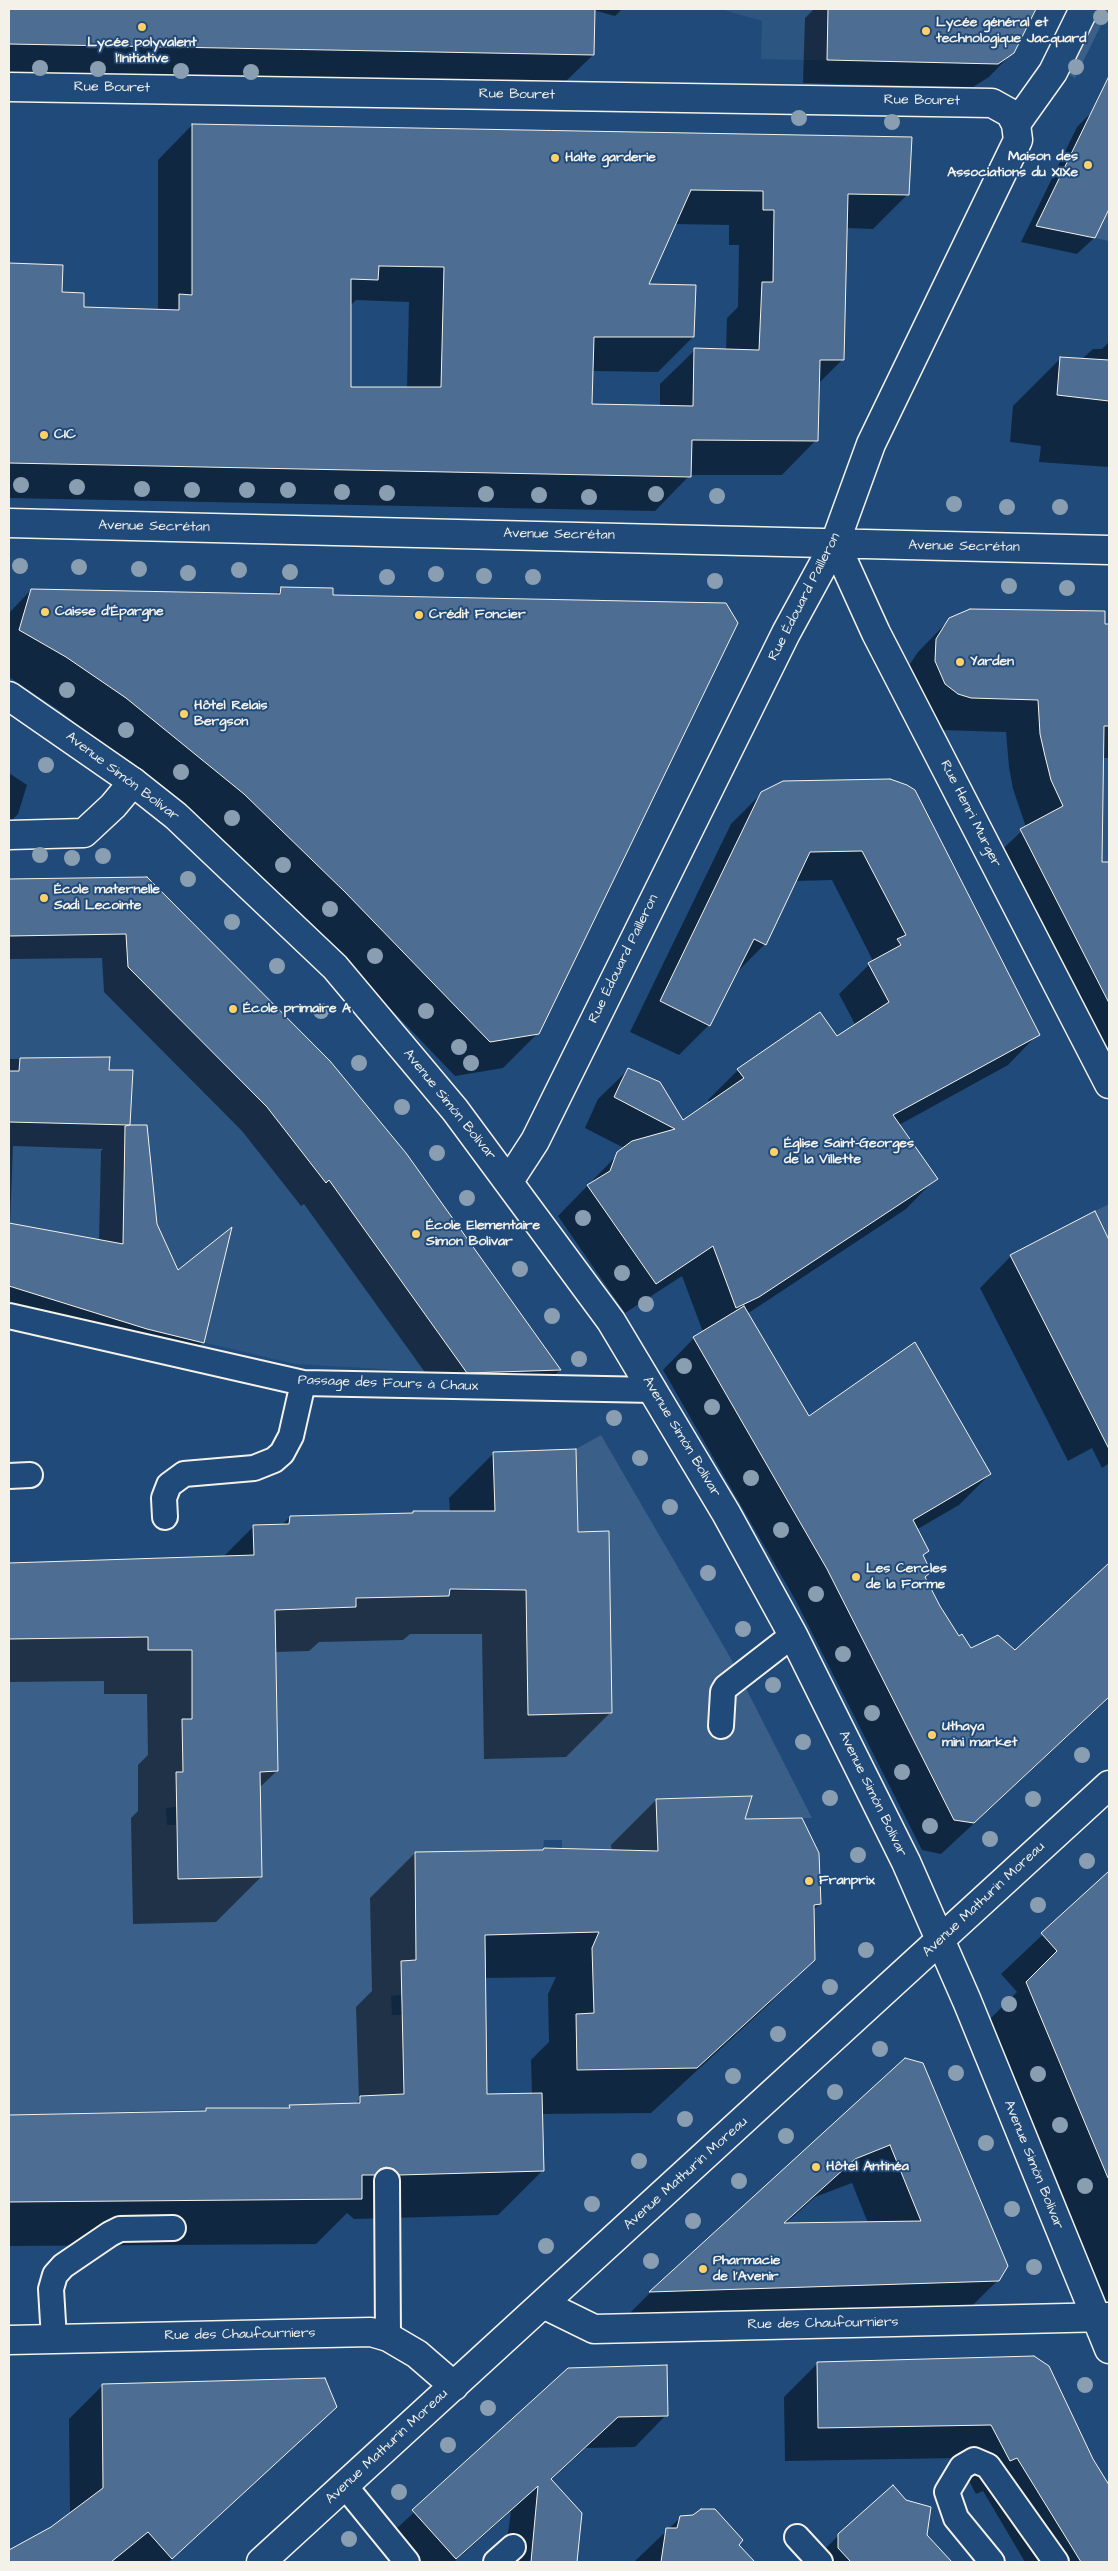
<!DOCTYPE html>
<meta charset="utf-8">
<style>
body{margin:0}
#map{position:relative;width:1118px;height:2571px;overflow:hidden;background:#1f4a7a;font-family:"Architects Daughter",sans-serif}
canvas{display:block}
.frame{position:absolute;inset:0;border:10px solid #f4f1e8;pointer-events:none}
</style>
<div id="map">
<canvas width="1118" height="2571"></canvas>
<div class="frame"></div>
</div>
<script>
const g = document.querySelector('canvas').getContext('2d');
g.lineJoin = 'round';
function fillPath(path, color) { g.fillStyle = color; g.fill(path, 'evenodd'); }
const toPath = rows => new Path2D(rows.map(r => 'M' + r).join(''));
function strokePath(path, color, width, dash) { g.strokeStyle = color; g.lineWidth = width; g.lineCap = dash ? 'butt' : 'round'; g.setLineDash(dash || []); g.stroke(path); }
function label(font, color, halo, rows, align = 'center') {
  g.font = font + ' "Architects Daughter",sans-serif'; g.lineWidth = 4; g.setLineDash([]); g.textBaseline = 'middle'; g.strokeStyle = halo; g.fillStyle = color; for (const [text, x, y, turn = 0] of rows) {
    g.save(); g.translate(x, y); g.rotate((+turn || 0) * Math.PI / 180); g.textAlign = isNaN(turn) ? turn : align; if (halo) g.strokeText(text, 0, 0); g.fillText(text, 0, 0); g.restore();
  }
}
fillPath(toPath([
 [720,9,1036,9,1014,53,998,64,761,59,762,21],
 [1105,624,1109,624,1109,1003,1072,930,1103,726],
 [147,877,268,997,345,1079,413,1163,559,1368,558,1371,468,1374,295,1364,147,1329,9,1286,9,879]
]), '#2d5581');
fillPath(toPath([
 [1097,9,1109,9,1075,78,1066,73],
 [1109,209,1109,241,1095,238],
 [1109,1204,1109,1240,1095,1211],
 [601,1435,730,1657,812,1818,745,1819,752,1796,656,1799,657,1821,663,1823,664,1865,562,1850,562,1840,544,1840,543,1850,415,1852,416,1960,401,1961,402,1995,391,1996,392,2015,402,2015,403,2094,360,2105,9,2115,9,1639,148,1637,148,1650,192,1650,192,1719,182,1719,193,1771,176,1772,176,1807,166,1808,167,1825,176,1825,178,1879,262,1877,260,1772,278,1771,275,1590,337,1608,355,1607,356,1598,449,1596,450,1591,476,1590,525,1590,528,1715,612,1713,609,1531,578,1532,576,1449]
]), '#3a5f88');
fillPath(toPath([
 [9,9,622,9,615,16,593,10,593,55,563,84,9,74],
 [814,9,1035,9,1013,52,989,77,973,87,803,83,805,18],
 [1094,110,1109,118,1109,206,1094,238,1077,254,1021,242,1077,127],
 [192,125,908,194,873,229,846,228,843,359,818,384,816,440,782,475,690,475,655,511,9,498,9,264,61,266,61,293,83,309,158,310,158,160],
 [675,224,729,225,729,245,739,245,738,307,727,318,726,351,695,350,660,384,660,406,591,405,591,371,658,372,693,337,648,285],
 [356,300,409,302,407,388,349,388,350,306],
 [1109,342,1109,467,1039,462,1041,446,1010,442,1013,406,1061,358,1082,359,1093,349,1102,349],
 [282,589,332,597,538,1033,503,1068,455,1076,311,926,226,845,176,801,60,711,9,677,9,613,31,590,275,595],
 [950,619,1109,625,1109,758,1102,758,1100,863,1109,863,1109,1093,989,862,1026,827,1013,789,1009,767,1006,732,939,730,904,673,918,652],
 [9,773,27,785,18,814,9,823],
 [890,781,1038,1034,1008,1065,899,1125,936,1178,906,1209,747,1314,809,1418,990,1474,959,1505,916,1530,927,1551,922,1556,924,1578,959,1638,971,1650,1015,1652,1109,1565,1109,1698,941,1854,922,1850,796,1601,663,1370,694,1338,703,1332,682,1276,625,1313,558,1216,624,1148,585,1128,598,1099,629,1069,682,1122,710,1103,708,1100,738,1070,836,1038,856,1026,839,994,873,961,832,880,795,881,765,944,735,974,709,1025,679,1055,630,1032,731,824,762,793],
 [146,879,405,1153,560,1370,535,1394,442,1396,304,1204,301,1206,242,1131,104,992,102,958,9,959,9,880],
 [108,1058,108,1071,132,1071,129,1127,156,1224,203,1342,178,1367,9,1318,9,1059],
 [13,1146,103,1149,101,1151,99,1241,10,1225],
 [1094,1213,1109,1242,1109,1466,1108,1464,1102,1468,1092,1448,1068,1461,980,1288,1011,1256],
 [494,1453,577,1533,611,1712,566,1757,484,1759,482,1634,410,1634,403,1640,319,1642,309,1651,275,1652,277,1771,259,1788,261,1877,216,1922,133,1924,131,1818,138,1811,138,1765,148,1755,147,1694,104,1694,104,1681,9,1682,9,1565,223,1557,254,1526,282,1525,290,1517,450,1512,449,1498],
 [656,1800,743,1820,820,1904,812,1911,813,1960,768,2005,651,2113,541,2114,543,2170,498,2215,354,2219,347,2213,316,2244,9,2246,9,2116,204,2112,207,2109,287,2109,290,2107,354,2105,359,2100,356,2007,372,1991,370,1898,415,1853,612,1851,611,1845],
 [556,1977,548,1994,549,2042,531,2060,532,2094,486,2095,484,1978],
 [1109,1872,1109,1984,1107,1986,1109,1991,1109,2317,986,2023,1017,1992,1001,1974],
 [905,2059,998,2280,959,2319,613,2330,650,2293],
 [852,2183,868,2223,785,2224,815,2197],
 [818,2363,1092,2459,1109,2487,1109,2562,1025,2562,983,2491,976,2494,957,2458,785,2461,784,2397],
 [569,2369,666,2415,635,2447,586,2448,551,2480,581,2513,576,2562,504,2562,511,2511,454,2562,400,2562,382,2542],
 [103,2385,335,2407,169,2562,9,2562,9,2551,52,2528,70,2514,69,2419],
 [681,2517,737,2545,753,2562,634,2562],
 [839,2535,926,2536,950,2562,812,2562]
]), '#0007');
const building = toPath([
 [9,9,595,9,594,55,9,44,9,9],
 [828,9,1036,9,1014,53,998,64,827,60,828,9],
 [1109,76,1109,209,1095,238,1036,226,1109,76],
 [192,124,912,137,909,195,848,194,844,360,820,360,818,441,692,440,691,477,9,463,9,263,63,265,62,292,84,293,84,307,179,310,179,294,192,295,192,124],
 [691,190,763,191,763,210,774,210,773,282,762,282,759,350,694,348,693,406,592,404,594,337,694,337,696,285,649,284,691,190],
 [379,266,444,267,441,387,351,387,351,279,378,280,379,266],
 [1060,357,1109,360,1109,401,1057,395,1060,357],
 [281,587,333,588,333,595,726,603,738,623,539,1034,490,1042,345,892,244,794,126,698,66,657,19,630,31,589,280,594,281,587],
 [970,609,1105,611,1105,624,1109,624,1109,726,1104,726,1102,862,1109,862,1109,1003,1020,829,1063,806,1051,780,1045,756,1040,734,1038,700,971,698,958,694,945,684,935,661,936,639,949,618,970,609],
 [890,779,907,785,915,790,1040,1035,893,1115,938,1179,759,1297,736,1308,713,1246,656,1284,587,1185,610,1171,617,1152,632,1141,675,1129,614,1097,621,1082,628,1068,660,1082,683,1120,744,1078,737,1069,820,1012,837,1036,889,1002,868,963,901,945,897,939,906,935,862,851,810,852,766,945,754,939,710,1026,660,1001,761,792,783,781,890,779],
 [147,877,330,1061,406,1153,561,1370,467,1373,329,1180,326,1183,267,1107,128,967,126,934,9,936,9,879,147,877],
 [110,1057,109,1070,133,1070,130,1125,147,1125,157,1224,178,1270,232,1227,204,1343,147,1329,9,1286,9,1223,123,1244,125,1126,130,1125,9,1122,9,1071,19,1071,20,1058,110,1057],
 [1095,1211,1109,1240,1109,1449,1010,1255,1095,1211],
 [744,1306,809,1416,915,1342,991,1474,913,1520,929,1551,923,1555,931,1572,925,1577,940,1606,959,1636,962,1634,971,1648,998,1635,1015,1650,1109,1563,1109,1697,974,1823,954,1820,827,1569,693,1337,744,1306],
 [576,1449,578,1532,609,1531,612,1713,528,1715,526,1590,450,1589,449,1596,356,1598,356,1607,275,1610,278,1771,260,1772,262,1877,178,1879,176,1772,183,1772,182,1719,192,1719,192,1650,148,1650,148,1637,9,1639,9,1563,254,1555,253,1525,289,1524,290,1516,413,1513,413,1511,495,1511,493,1452,576,1449],
 [752,1796,745,1819,802,1818,819,1853,821,1904,814,1905,815,1960,697,2068,577,2070,576,2014,594,2013,592,1948,599,1932,485,1935,487,2094,542,2093,544,2171,399,2175,394,2169,386,2167,380,2169,375,2175,362,2175,362,2199,9,2202,9,2115,206,2111,206,2108,290,2108,289,2105,360,2103,360,2096,404,2094,401,1961,416,1960,415,1852,543,1850,544,1848,658,1851,656,1799,752,1796],
 [1109,1871,1109,2178,1108,2178,1026,1982,1057,1951,1041,1933,1109,1871],
 [905,2058,923,2063,1008,2266,999,2281,649,2292,905,2058],
 [890,2145,921,2221,784,2223,855,2159,890,2145],
 [1034,2356,1049,2366,1093,2459,1109,2485,1109,2562,1081,2562,1017,2458,1010,2461,991,2425,818,2428,817,2362,1034,2356],
 [667,2365,668,2416,618,2417,551,2479,582,2513,577,2562,531,2562,538,2486,456,2559,412,2510,568,2368,667,2365],
 [325,2378,337,2407,172,2559,148,2532,111,2562,9,2562,9,2550,51,2527,103,2488,102,2384,325,2378],
 [893,2485,906,2500,931,2507,927,2535,952,2562,851,2562,838,2548,838,2534,893,2485],
 [701,2509,715,2509,743,2540,739,2545,755,2562,661,2562,666,2528,677,2528,680,2516,693,2515,701,2509]
]);
fillPath(building, '#4d6e92');
strokePath(building, '#f4f1e8', 1);
const service = toPath([
 [9,1316,303,1383,654,1390],
 [9,1476,30,1475],
 [165,1517,164,1498,169,1485,184,1474,254,1468,274,1460,282,1453,291,1436,303,1383],
 [721,1726,723,1692,726,1687,793,1635],
 [387,2181,388,2337],
 [54,2339,51,2289,55,2275,63,2266,110,2234,120,2229,173,2228],
 [345,2486,407,2562],
 [797,2537,820,2562],
 [496,2562,513,2547],
 [992,2562,956,2518,947,2492,962,2467,974,2460,988,2466,1056,2562]
]);
const pedestrian = toPath([
 [1016,124,1053,72,1084,9],
 [9,835,84,833,113,806,133,782]
]);
const minor = toPath([
 [9,87,992,103,1010,113,1016,124,1018,140,871,444,835,543,786,633,535,1141,509,1181],
 [9,523,1109,550],
 [835,543,876,633,1109,1084],
 [543,2304,594,2329,1109,2317],
 [9,2340,371,2332,388,2337,417,2354,454,2386],
 [261,2562,1109,1785]
]);
const secondary = toPath([
 [9,696,133,782,176,816,335,967,455,1110,611,1321,726,1513,793,1635,906,1862,967,2001,1109,2349]
]);
strokePath(service, '#f4f1e8', 28);
strokePath(pedestrian, '#f4f1e8', 31);
strokePath(minor, '#f4f1e8', 31);
strokePath(secondary, '#f4f1e8', 31);
strokePath(service, '#1f4a7a', 24);
strokePath(pedestrian, '#1f4a7a', 28);
strokePath(minor, '#1f4a7a', 28);
strokePath(secondary, '#1f4a7a', 28);
g.fillStyle = '#8a9eb1';
for (const [x, y] of [
 [1101,17],
 [1076,67],
 [40,68],
 [98,69],
 [181,71],
 [251,72],
 [799,118],
 [892,122],
 [21,485],
 [77,487],
 [142,489],
 [192,490],
 [247,490],
 [288,490],
 [342,492],
 [387,493],
 [486,494],
 [656,494],
 [539,495],
 [717,496],
 [589,497],
 [954,504],
 [1007,507],
 [1060,507],
 [20,566],
 [79,567],
 [139,569],
 [239,570],
 [290,572],
 [188,573],
 [436,574],
 [484,576],
 [387,577],
 [533,577],
 [715,581],
 [1009,586],
 [1067,588],
 [67,690],
 [126,730],
 [46,765],
 [181,772],
 [232,818],
 [40,855],
 [103,856],
 [72,858],
 [283,865],
 [188,879],
 [330,909],
 [232,922],
 [375,956],
 [277,966],
 [321,1011],
 [426,1011],
 [459,1047],
 [359,1063],
 [471,1063],
 [402,1107],
 [437,1153],
 [467,1198],
 [583,1218],
 [520,1269],
 [622,1273],
 [646,1304],
 [552,1316],
 [579,1359],
 [684,1366],
 [712,1407],
 [614,1418],
 [640,1458],
 [751,1478],
 [670,1507],
 [781,1530],
 [708,1573],
 [816,1594],
 [743,1629],
 [843,1654],
 [773,1685],
 [872,1713],
 [803,1742],
 [1082,1755],
 [902,1772],
 [830,1798],
 [1033,1799],
 [930,1826],
 [990,1839],
 [858,1855],
 [1087,1861],
 [1038,1905],
 [866,1950],
 [830,1987],
 [1009,2004],
 [778,2034],
 [880,2049],
 [956,2073],
 [1038,2074],
 [733,2076],
 [835,2092],
 [685,2119],
 [1060,2125],
 [786,2136],
 [986,2143],
 [639,2161],
 [739,2181],
 [1085,2186],
 [592,2204],
 [1012,2209],
 [693,2221],
 [546,2246],
 [651,2261],
 [1034,2267],
 [1085,2385],
 [488,2408],
 [448,2445],
 [399,2492],
 [349,2539]
]) { g.beginPath(); g.arc(x, y, 8, 0, 2 * Math.PI); g.fill(); }
for (const [x, y, r, color] of [
 [142,27,5,"#ffd166"],
 [926,31,5,"#ffd166"],
 [555,158,5,"#ffd166"],
 [1088,165,5,"#ffd166"],
 [44,435,5,"#ffd166"],
 [45,612,5,"#ffd166"],
 [419,615,5,"#ffd166"],
 [960,662,5,"#ffd166"],
 [184,714,5,"#ffd166"],
 [44,898,5,"#ffd166"],
 [233,1009,5,"#ffd166"],
 [774,1152,5,"#ffd166"],
 [416,1234,5,"#ffd166"],
 [856,1577,5,"#ffd166"],
 [932,1735,5,"#ffd166"],
 [809,1881,5,"#ffd166"],
 [816,2167,5,"#ffd166"],
 [703,2269,5,"#ffd166"]
]) { const dot = new Path2D(); dot.arc(x, y, r, 0, 2 * Math.PI); g.fillStyle = color; g.fill(dot); strokePath(dot, '#1f4a7a', 2); }
label('bold 14px', '#f4f1e8', '#1f4a7a', [
 ["Lycée général et",936,23],
 ["technologique Jacquard",936,39],
 ["Lycée polyvalent",142,43,"center"],
 ["l'Initiative",142,59,"center"],
 ["Maison des",1078,157,"right"],
 ["Associations du XIXe",1078,173,"right"],
 ["Halte garderie",565,158],
 ["CIC",54,435],
 ["Caisse d'Épargne",55,612],
 ["Crédit Foncier",429,615],
 ["Yarden",970,662],
 ["Hôtel Relais",194,706],
 ["Bergson",194,722],
 ["École maternelle",54,890],
 ["Sadi Lecointe",54,906],
 ["École primaire A",243,1009],
 ["Église Saint-Georges",784,1144],
 ["de la Villette",784,1160],
 ["École Elementaire",426,1226],
 ["Simon Bolivar",426,1242],
 ["Les Cercles",866,1569],
 ["de la Forme",866,1585],
 ["Uthaya",942,1727],
 ["mini market",942,1743],
 ["Franprix",819,1881],
 ["Hôtel Antinéa",826,2167],
 ["Pharmacie",713,2261],
 ["de l'Avenir",713,2277]
], 'left');
label('14px', '#f4f1e8', '#1f4a7a', [
 ["Rue Bouret",112,88,1],
 ["Rue Bouret",517,95,1],
 ["Rue Bouret",922,101,1],
 ["Avenue Secrétan",154,527,1],
 ["Avenue Secrétan",559,535,1],
 ["Avenue Secrétan",964,547,1],
 ["Rue Édouard Pailleron",805,597,-63],
 ["Avenue Simón Bolívar",122,777,37],
 ["Rue Henri Murger",970,814,63],
 ["Rue Édouard Pailleron",624,959,-64],
 ["Avenue Simón Bolívar",449,1105,51],
 ["Passage des Fours à Chaux",388,1384,2],
 ["Avenue Simón Bolívar",681,1437,59],
 ["Avenue Simón Bolívar",872,1794,64],
 ["Avenue Mathurin Moreau",984,1900,-43],
 ["Avenue Simón Bolívar",1033,2165,68],
 ["Avenue Mathurin Moreau",686,2174,-42],
 ["Rue des Chaufourniers",823,2324,-1],
 ["Rue des Chaufourniers",240,2335,-1],
 ["Avenue Mathurin Moreau",387,2447,-43]
]);
</script>
